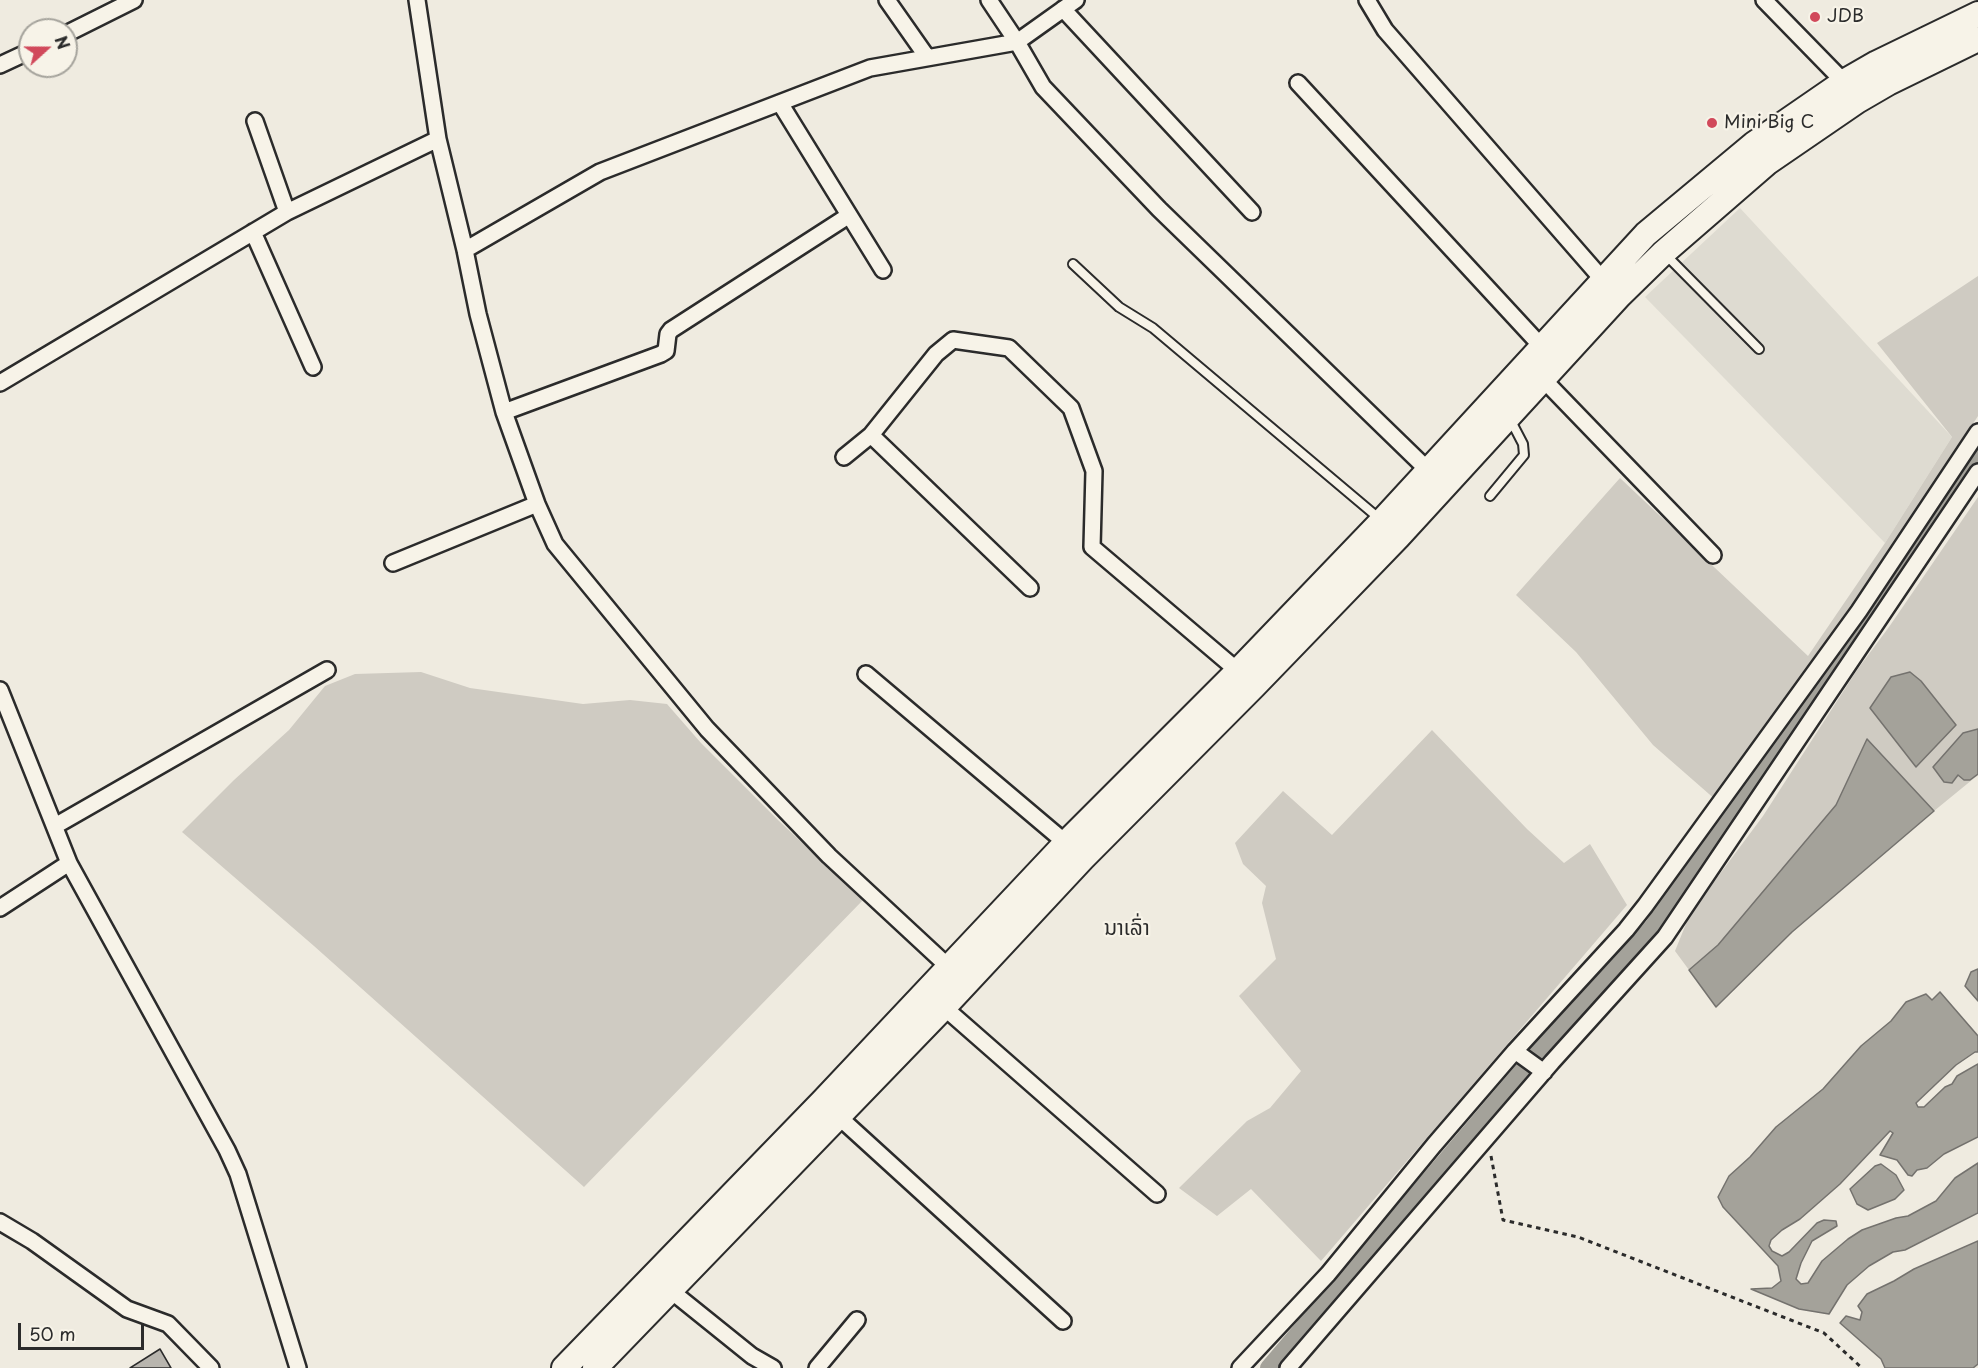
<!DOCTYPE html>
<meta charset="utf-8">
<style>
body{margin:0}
#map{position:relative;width:1978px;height:1368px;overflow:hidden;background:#efebe0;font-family:"Playpen Sans",sans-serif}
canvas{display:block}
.north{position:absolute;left:18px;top:18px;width:60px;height:60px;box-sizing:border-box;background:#f7f3e8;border:2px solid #a5a39c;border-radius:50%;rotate:69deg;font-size:16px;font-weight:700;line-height:24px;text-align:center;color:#2b2b2b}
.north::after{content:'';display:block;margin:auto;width:21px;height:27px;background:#d1495b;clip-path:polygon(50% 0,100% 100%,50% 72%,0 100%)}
.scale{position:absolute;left:18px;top:1323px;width:126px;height:27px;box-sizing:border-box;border:3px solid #2b2b2b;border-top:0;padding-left:8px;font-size:18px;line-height:21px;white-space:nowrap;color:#2b2b2b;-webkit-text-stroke:4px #f7f3e8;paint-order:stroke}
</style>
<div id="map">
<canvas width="1978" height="1368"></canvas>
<div class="north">N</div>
<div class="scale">50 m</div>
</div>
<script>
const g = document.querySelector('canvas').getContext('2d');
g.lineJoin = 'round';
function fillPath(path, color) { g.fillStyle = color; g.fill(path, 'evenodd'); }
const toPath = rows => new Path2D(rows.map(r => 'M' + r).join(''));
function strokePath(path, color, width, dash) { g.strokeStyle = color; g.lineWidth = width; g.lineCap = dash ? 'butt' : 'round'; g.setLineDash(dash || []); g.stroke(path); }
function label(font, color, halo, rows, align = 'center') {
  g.font = font + ' "Playpen Sans","Noto Sans Lao",sans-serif'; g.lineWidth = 4.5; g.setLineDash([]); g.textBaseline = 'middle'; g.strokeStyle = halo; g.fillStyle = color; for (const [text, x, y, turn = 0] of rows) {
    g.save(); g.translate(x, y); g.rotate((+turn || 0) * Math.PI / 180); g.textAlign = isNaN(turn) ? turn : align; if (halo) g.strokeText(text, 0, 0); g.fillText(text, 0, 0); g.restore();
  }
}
fillPath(toPath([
 [1740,208,1952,437,1885,543,1645,297]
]), '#dedbd1');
fillPath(toPath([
 [1978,276,1978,416,1802,688,1717,801,1653,745,1576,652,1516,595,1620,478,1808,656,1885,543,1952,437,1877,343],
 [1978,497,1978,775,1934,811,1867,740,1836,805,1718,945,1689,970,1675,951,1690,914,1763,816,1857,670,1889,627],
 [421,672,470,688,583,704,630,700,667,704,701,743,778,820,863,900,584,1187,314,946,182,832,234,780,289,730,325,686,355,674],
 [1432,730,1527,829,1564,863,1590,844,1627,905,1321,1261,1251,1189,1217,1216,1179,1188,1247,1121,1270,1108,1301,1071,1239,996,1276,959,1262,903,1266,886,1243,864,1235,843,1283,791,1332,835]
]), '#cfcbc2');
const water = toPath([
 [1910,672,1921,681,1956,725,1916,767,1870,708,1891,677,1910,672],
 [1978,729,1978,774,1970,780,1964,780,1958,775,1952,783,1944,782,1933,767,1963,733,1978,729],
 [1867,739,1934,811,1792,932,1716,1007,1689,970,1718,945,1836,805,1867,739],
 [1978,969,1978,1001,1965,986,1971,972,1978,969],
 [1940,992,1978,1036,1978,1052,1975,1052,1956,1065,1916,1103,1918,1107,1924,1107,1945,1087,1952,1084,1957,1076,1978,1064,1978,1137,1944,1154,1927,1168,1917,1170,1912,1176,1908,1175,1897,1160,1880,1155,1893,1133,1890,1131,1840,1184,1800,1219,1782,1230,1771,1240,1769,1246,1772,1251,1782,1256,1789,1252,1817,1223,1824,1220,1836,1221,1837,1226,1812,1241,1801,1263,1796,1279,1801,1284,1808,1283,1822,1261,1848,1239,1862,1230,1896,1218,1908,1216,1936,1201,1955,1178,1978,1163,1978,1213,1905,1250,1893,1252,1869,1266,1847,1285,1829,1314,1799,1309,1751,1289,1772,1288,1781,1281,1778,1266,1723,1207,1718,1197,1729,1176,1750,1157,1776,1127,1823,1089,1861,1046,1891,1021,1906,1002,1926,994,1932,1000,1940,992],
 [1881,1164,1896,1175,1904,1190,1895,1199,1868,1210,1857,1204,1850,1189,1875,1166,1881,1164],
 [1978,1241,1978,1364,1973,1368,1885,1368,1881,1359,1840,1323,1846,1316,1860,1320,1862,1312,1858,1306,1867,1294,1894,1281,1914,1269,1978,1241]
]);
fillPath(water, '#a4a29a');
strokePath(water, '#74726e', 1.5);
strokePath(toPath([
 [1269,1368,1544,1046,1653,927,1953,487,1978,453]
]), '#a4a29a', 18);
const building = toPath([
 [160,1349,171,1368,130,1368,160,1349]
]);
fillPath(building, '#b8b5ae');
strokePath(building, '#2b2b2b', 1.5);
const service = toPath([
 [1665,254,1759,349],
 [1073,264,1119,307,1153,328,1381,520],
 [1490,496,1524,455,1523,444,1510,419]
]);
const minor = toPath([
 [417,0,438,139,465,250,478,314,504,412,537,504,555,544,707,729,829,856,954,972],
 [887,0,927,57],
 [989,0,1017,42,1043,87,1159,209,1433,475],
 [1367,0,1385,30,1603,280],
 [1764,0,1844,82],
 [1063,9,1252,212],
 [66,34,134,0],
 [0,65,30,51],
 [1298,83,1542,347],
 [780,103,883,270],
 [255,121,287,212],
 [253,232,313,367],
 [465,250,600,172,870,68,1017,42,1076,0],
 [1543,379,1713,555],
 [0,383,287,212,438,139],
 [504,412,661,354,666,351,668,334,671,330,848,216],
 [844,457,871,435],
 [393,563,537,504],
 [1030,588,871,435,936,354,953,340,1009,348,1071,408,1094,471,1092,547,1238,671],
 [866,674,1066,843],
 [0,690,69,863,227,1150,238,1174,298,1368],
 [55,826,327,670],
 [0,908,69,863],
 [938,1002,1157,1194],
 [1515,1051,1544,1072],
 [839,1117,1063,1321],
 [0,1222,32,1241,127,1309,168,1324,211,1368],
 [670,1290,752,1356,773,1368],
 [817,1368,857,1320],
 [1240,1368,1328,1274,1434,1145,1515,1051,1626,930,1645,906,1859,611,1978,432],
 [1288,1368,1552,1062,1665,937,1978,472]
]);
const trunk = toPath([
 [564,1368,823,1101,1066,843,1238,671,1382,521,1646,234,1754,144,1844,82,1877,63,1978,14],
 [595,1368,944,1007,1082,859,1254,686,1398,537,1619,296,1663,253,1768,162,1857,101,1888,83,1978,39]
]);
strokePath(service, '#2b2b2b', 12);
strokePath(minor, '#2b2b2b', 20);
strokePath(trunk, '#2b2b2b', 28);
strokePath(toPath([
 [1491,1156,1503,1220,1578,1237,1824,1333,1862,1368]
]), '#2b2b2b', 3, [4.5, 4.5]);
strokePath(service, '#f7f3e8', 8);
strokePath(minor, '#f7f3e8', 15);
strokePath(trunk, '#f7f3e8', 24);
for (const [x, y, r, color] of [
 [1815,17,6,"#d1495b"],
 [1712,123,6,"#d1495b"]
]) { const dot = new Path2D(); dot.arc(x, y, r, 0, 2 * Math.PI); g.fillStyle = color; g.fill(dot); strokePath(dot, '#f7f3e8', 2); }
label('18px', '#2b2b2b', '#f7f3e8', [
 ["JDB",1827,17],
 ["Mini Big C",1724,123]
], 'left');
label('21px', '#2b2b2b', '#f7f3e8', [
 ["ນາເລົ່າ",1127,929]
]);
</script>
